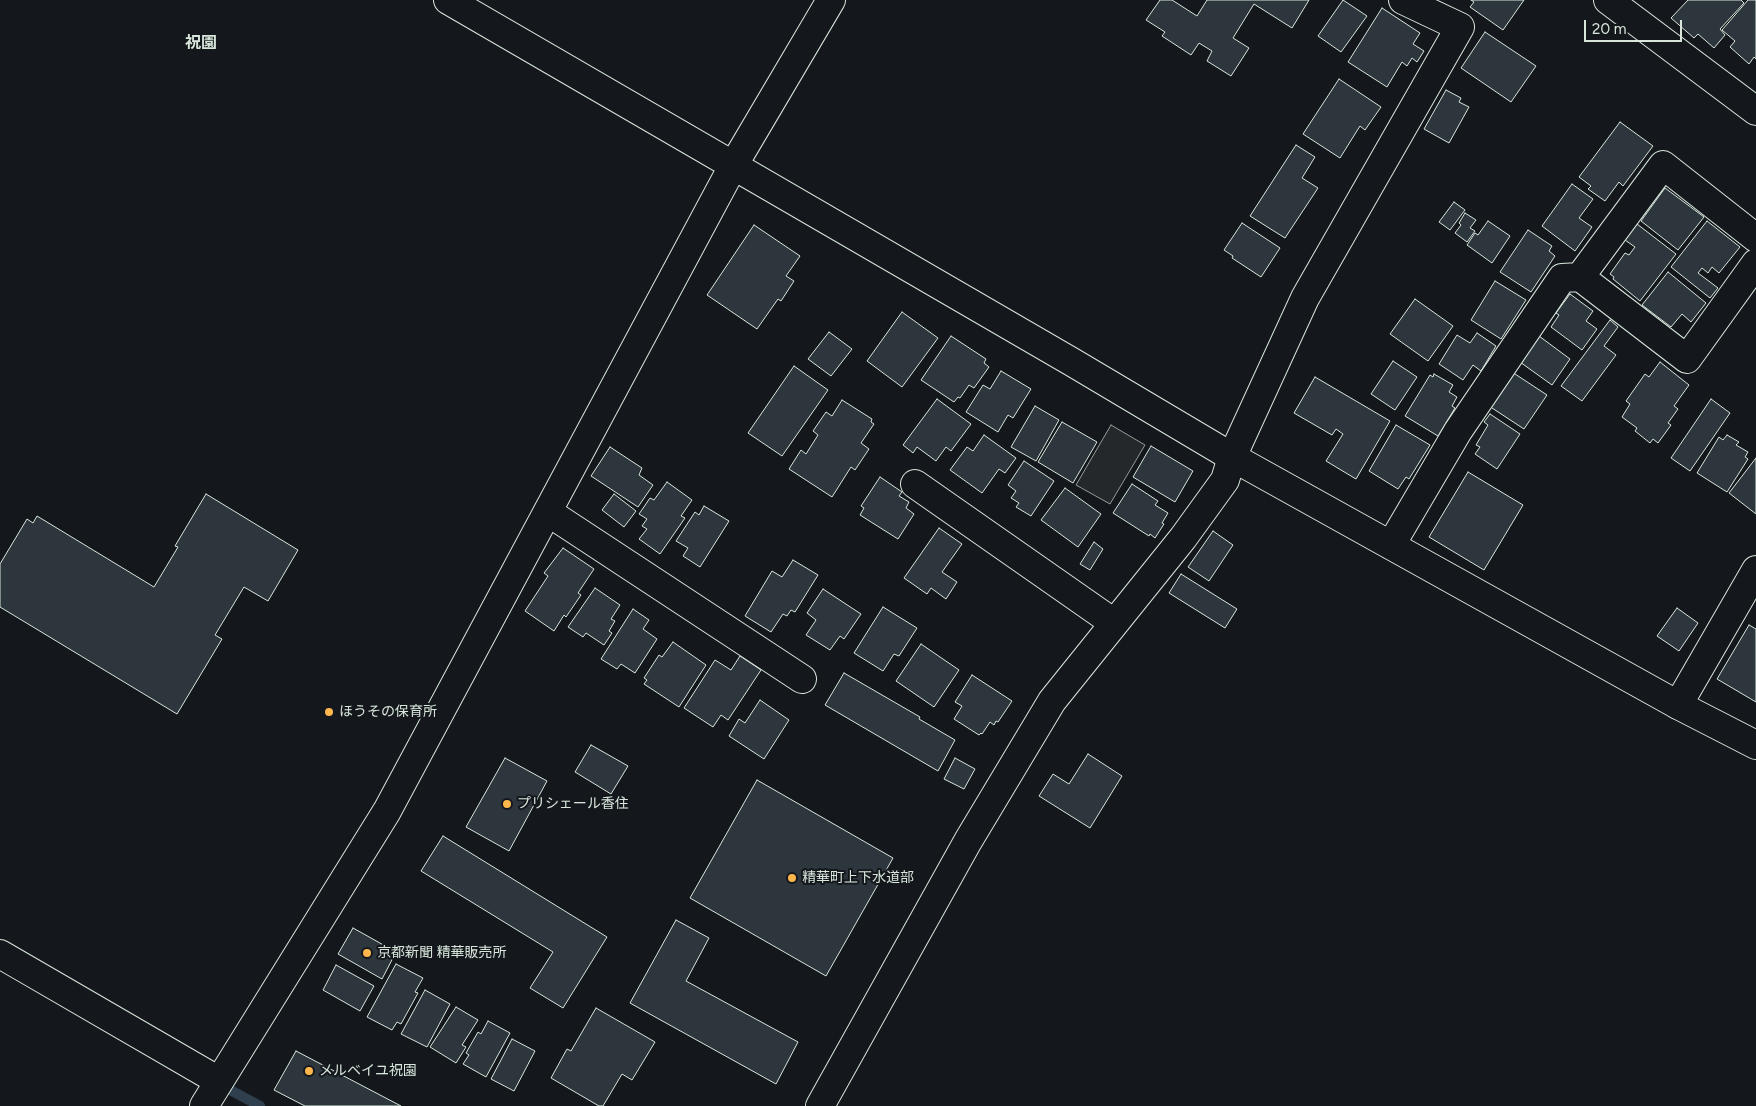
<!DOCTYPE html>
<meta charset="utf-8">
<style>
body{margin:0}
#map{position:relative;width:1756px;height:1106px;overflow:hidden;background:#14181c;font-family:Figtree,sans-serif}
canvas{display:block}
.scale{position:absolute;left:1584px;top:20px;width:98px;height:22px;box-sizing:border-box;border:2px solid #d8e6dc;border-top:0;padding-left:6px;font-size:15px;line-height:18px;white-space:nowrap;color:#d8e6dc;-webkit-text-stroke:4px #14181c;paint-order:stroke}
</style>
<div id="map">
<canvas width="1756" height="1106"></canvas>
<div class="scale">20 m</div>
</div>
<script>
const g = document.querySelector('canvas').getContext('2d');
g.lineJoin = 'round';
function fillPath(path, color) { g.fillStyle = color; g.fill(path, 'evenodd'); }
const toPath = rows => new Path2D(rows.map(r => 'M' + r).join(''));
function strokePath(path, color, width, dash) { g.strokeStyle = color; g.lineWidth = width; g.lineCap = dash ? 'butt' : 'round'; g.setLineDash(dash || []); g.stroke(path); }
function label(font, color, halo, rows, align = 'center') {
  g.font = font + ' Figtree,"Noto Sans JP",sans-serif'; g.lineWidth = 4; g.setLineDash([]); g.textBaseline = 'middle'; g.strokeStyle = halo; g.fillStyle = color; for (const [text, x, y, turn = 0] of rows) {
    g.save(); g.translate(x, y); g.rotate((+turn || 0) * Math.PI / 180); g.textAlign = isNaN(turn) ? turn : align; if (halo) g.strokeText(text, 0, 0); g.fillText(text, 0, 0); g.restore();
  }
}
const parking = toPath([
 [1111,425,1145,445,1110,504,1076,485,1111,425]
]);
fillPath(parking, '#24282b');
strokePath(parking, '#939e99', 1);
strokePath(toPath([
 [219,1084,260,1106]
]), '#2f3f4d', 10);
const building = toPath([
 [1160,0,1172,0,1197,16,1207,0,1309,0,1292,28,1254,4,1233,38,1249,48,1231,76,1207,61,1212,51,1199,43,1191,55,1162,36,1165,32,1146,20,1160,0],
 [1343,0,1367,16,1341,52,1318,36,1343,0],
 [1471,0,1524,0,1503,30,1470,7,1474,2,1471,0],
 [1688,0,1741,0,1744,3,1720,29,1725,35,1714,48,1698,34,1694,38,1671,18,1688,0],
 [1748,0,1756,0,1756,59,1754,57,1749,64,1730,47,1735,41,1722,30,1748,0],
 [1382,8,1420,33,1413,44,1424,51,1417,62,1412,58,1407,66,1402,62,1387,87,1348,62,1382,8],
 [1485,32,1536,66,1511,102,1461,68,1485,32],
 [1339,79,1381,107,1365,130,1360,126,1340,158,1303,134,1339,79],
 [1446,90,1461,98,1459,102,1469,107,1449,143,1424,129,1446,90],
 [1620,122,1653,146,1623,186,1619,182,1605,201,1588,189,1591,186,1579,177,1620,122],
 [1296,145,1315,157,1302,178,1318,188,1285,238,1250,216,1296,145],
 [1572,184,1593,199,1579,218,1592,227,1575,251,1542,226,1572,184],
 [1665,188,1704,217,1678,250,1641,221,1665,188],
 [1454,202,1465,210,1450,230,1439,222,1454,202],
 [1465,213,1476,220,1470,228,1475,231,1467,242,1455,233,1461,225,1459,223,1465,213],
 [1488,221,1510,236,1492,263,1467,245,1475,233,1478,235,1488,221],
 [1707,221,1740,247,1719,273,1712,267,1708,273,1702,268,1698,273,1718,288,1710,298,1671,267,1707,221],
 [1242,223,1280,248,1261,277,1232,258,1233,256,1224,250,1242,223],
 [1637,224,1676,254,1640,301,1613,279,1614,277,1610,274,1625,253,1629,255,1635,247,1625,240,1637,224],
 [754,225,800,256,786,276,794,281,781,301,778,299,757,329,707,295,754,225],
 [1528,230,1552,246,1549,251,1555,256,1531,292,1500,272,1528,230],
 [1668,272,1706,303,1691,322,1682,314,1671,327,1642,305,1668,272],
 [1495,281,1526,300,1501,339,1471,320,1495,281],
 [1570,294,1593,311,1586,321,1597,329,1582,350,1551,327,1559,315,1556,313,1570,294],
 [1415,299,1453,326,1428,361,1390,334,1415,299],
 [902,312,938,338,902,387,867,361,902,312],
 [1610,320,1618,327,1604,346,1616,355,1582,401,1561,386,1610,320],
 [829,332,852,349,831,376,808,359,829,332],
 [1477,333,1496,346,1481,371,1473,365,1463,380,1439,364,1457,335,1470,343,1477,333],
 [951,336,986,359,984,363,989,367,974,388,969,385,960,398,958,397,954,402,921,380,951,336],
 [1539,336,1570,359,1552,385,1520,362,1539,336],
 [1393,361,1417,377,1395,410,1371,394,1393,361],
 [1660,362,1689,385,1674,406,1678,409,1668,423,1671,425,1658,443,1653,439,1650,443,1635,431,1637,428,1622,417,1630,404,1626,401,1645,374,1649,377,1660,362],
 [794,366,828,390,782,456,748,433,794,366],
 [1001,371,1031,389,1013,418,1008,415,998,432,966,412,983,385,990,389,1001,371],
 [1512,372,1547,395,1524,429,1489,406,1512,372],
 [1434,374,1453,385,1449,392,1457,397,1452,406,1455,408,1438,436,1405,416,1430,375,1433,377,1434,374],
 [1315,377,1390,421,1356,479,1326,461,1343,434,1336,429,1332,435,1294,413,1315,377],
 [937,399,971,424,951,451,946,447,936,461,917,447,913,453,903,445,937,399],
 [1711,399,1730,413,1690,471,1671,458,1711,399],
 [842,400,872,419,871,422,874,424,861,443,869,449,855,470,851,467,832,497,789,469,801,450,806,454,818,435,813,431,826,412,832,416,842,400],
 [1035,406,1059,420,1036,461,1011,447,1035,406],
 [1490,414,1520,434,1497,469,1475,454,1480,447,1476,445,1488,425,1484,422,1490,414],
 [1062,422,1097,442,1073,483,1038,462,1062,422],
 [1396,425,1430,445,1409,479,1406,477,1398,489,1369,471,1396,425],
 [984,435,1016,458,1005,473,999,469,982,493,950,470,967,447,973,451,984,435],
 [1727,435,1739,442,1736,445,1748,452,1745,457,1748,459,1727,492,1697,473,1719,437,1723,440,1727,435],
 [1151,446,1193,471,1175,502,1133,477,1151,446],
 [610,447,642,468,639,475,653,485,638,507,591,476,610,447],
 [1756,458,1756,514,1729,493,1756,458],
 [1024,461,1054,481,1031,516,1016,507,1019,503,1011,498,1016,491,1008,485,1024,461],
 [1468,472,1523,505,1484,570,1429,537,1468,472],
 [880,477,902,492,899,496,909,502,906,508,914,514,898,539,860,515,864,508,861,506,880,477],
 [667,482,692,500,681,516,685,518,660,554,639,539,647,529,642,526,647,519,639,514,650,498,654,500,667,482],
 [1132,484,1158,501,1155,505,1168,513,1162,523,1164,524,1155,538,1150,534,1149,536,1113,513,1132,484],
 [1065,488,1101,514,1078,547,1041,520,1065,488],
 [206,494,298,550,268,601,244,587,215,635,222,639,177,714,0,607,0,564,27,519,33,523,37,516,154,587,178,547,175,546,206,494],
 [614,494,636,511,624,527,602,510,614,494],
 [704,506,729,521,700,567,683,556,688,548,676,541,695,512,699,515,704,506],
 [939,528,962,544,942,572,957,582,946,599,931,588,927,594,904,578,939,528],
 [1213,531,1233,545,1209,581,1188,567,1213,531],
 [1094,542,1103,549,1090,570,1080,564,1094,542],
 [563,548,594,569,578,593,581,595,566,617,564,615,554,631,525,611,548,576,544,573,563,548],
 [793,560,818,575,795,612,791,610,787,616,783,614,771,632,745,616,772,571,782,577,793,560],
 [1181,574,1237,609,1225,628,1169,593,1181,574],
 [595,588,620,605,611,619,615,621,609,631,612,633,604,645,586,633,583,637,568,627,595,588],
 [823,589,861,614,844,639,840,636,830,650,806,635,816,620,807,613,823,589],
 [883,607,917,628,899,656,894,654,883,671,854,653,883,607],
 [1677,608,1698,623,1679,651,1657,636,1677,608],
 [633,609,649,620,643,629,657,639,635,673,621,664,617,669,601,659,633,609],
 [1749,625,1756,629,1756,702,1717,679,1749,625],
 [673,642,706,665,679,707,644,684,647,680,644,678,659,655,662,657,673,642],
 [921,644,959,670,934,707,896,681,921,644],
 [740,656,761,670,728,720,721,715,713,727,684,708,715,660,731,670,740,656],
 [844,673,920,717,919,719,955,740,938,771,825,705,844,673],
 [972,675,1012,701,998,722,996,721,994,725,990,722,982,734,981,733,979,735,954,719,962,706,955,702,972,675],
 [760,700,789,720,764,759,729,736,739,719,745,723,760,700],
 [591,745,628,766,611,794,575,772,591,745],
 [1088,754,1122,776,1090,828,1039,796,1053,774,1069,784,1088,754],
 [505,758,547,781,509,851,466,827,505,758],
 [955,758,975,769,964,789,944,779,955,758],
 [757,780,893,858,826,976,690,898,757,780],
 [443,836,607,937,563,1008,530,988,553,952,421,871,443,836],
 [676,920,709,938,686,981,798,1042,776,1084,630,1003,676,920],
 [353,928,396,952,382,979,338,954,353,928],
 [396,964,423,978,415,992,418,993,401,1024,397,1022,392,1030,367,1017,396,964],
 [336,965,374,986,360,1011,323,990,336,965],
 [425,990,450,1004,427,1047,401,1034,425,990],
 [456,1007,478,1020,462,1045,466,1047,456,1063,430,1047,456,1007],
 [596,1008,655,1042,632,1080,622,1074,603,1106,599,1106,551,1078,567,1049,571,1051,596,1008],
 [488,1021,510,1033,486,1077,463,1064,469,1055,466,1053,478,1032,481,1034,488,1021],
 [512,1039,535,1051,514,1091,491,1079,512,1039],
 [296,1051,401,1106,305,1106,274,1090,296,1051]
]);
fillPath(building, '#2c363c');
strokePath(building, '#d8e6dc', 1);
const minor = toPath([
 [1608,0,1756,111],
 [1580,277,1663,165,1756,238],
 [915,484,1114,623],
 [548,512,802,679],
 [1391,545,1458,431,1562,278,1580,277,1687,359,1756,263],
 [1678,705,1756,570],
 [0,954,219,1081],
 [820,1106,968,841,1052,701,1183,538,1225,480,1232,457,1305,298,1460,27,1403,0]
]);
const tertiary = toPath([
 [448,0,1072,362,1232,457,1678,705,1756,745],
 [204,1106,387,811,733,166,831,0]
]);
strokePath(minor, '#d8e6dc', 30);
strokePath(tertiary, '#d8e6dc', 30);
strokePath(minor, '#14181c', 28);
strokePath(tertiary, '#14181c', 28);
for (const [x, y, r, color] of [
 [329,712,5,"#ffb74d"],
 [507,804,5,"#ffb74d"],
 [792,878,5,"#ffb74d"],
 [367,953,5,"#ffb74d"],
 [309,1071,5,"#ffb74d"]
]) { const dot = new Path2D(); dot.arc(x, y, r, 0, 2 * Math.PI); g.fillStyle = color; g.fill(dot); strokePath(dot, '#14181c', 2); }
label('14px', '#d8e6dc', '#14181c', [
 ["ほうその保育所",339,712],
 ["プリシェール香住",517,804],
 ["精華町上下水道部",802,878],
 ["京都新聞 精華販売所",377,953],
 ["メルベイユ祝園",319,1071]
], 'left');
label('bold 16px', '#d8e6dc', '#14181c', [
 ["祝園",201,43]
]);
</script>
